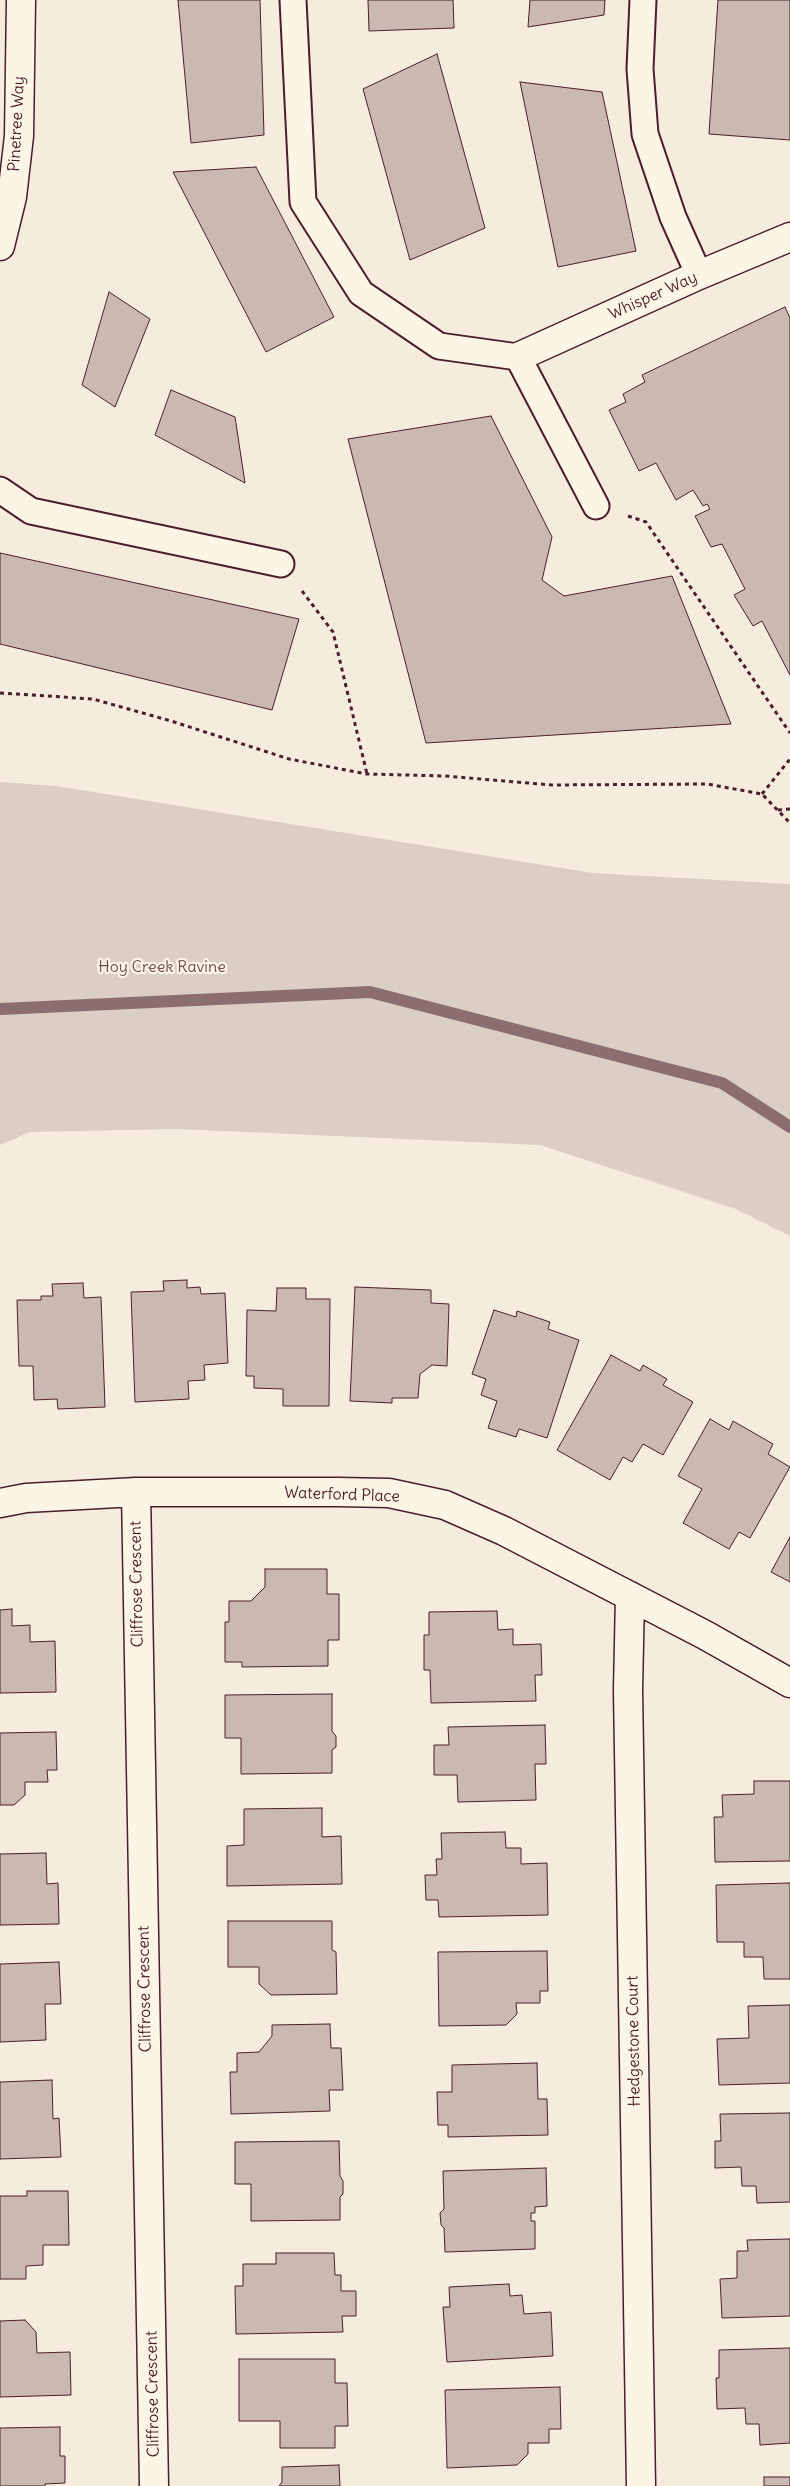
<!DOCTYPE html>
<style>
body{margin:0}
canvas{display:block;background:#f5ecde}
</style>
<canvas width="790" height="2486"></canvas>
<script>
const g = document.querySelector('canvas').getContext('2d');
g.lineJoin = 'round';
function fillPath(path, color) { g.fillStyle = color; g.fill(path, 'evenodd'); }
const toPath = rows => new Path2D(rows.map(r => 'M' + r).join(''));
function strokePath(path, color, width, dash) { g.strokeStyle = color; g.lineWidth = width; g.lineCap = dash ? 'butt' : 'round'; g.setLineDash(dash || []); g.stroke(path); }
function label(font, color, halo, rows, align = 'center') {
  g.font = font + ' Delius,sans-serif'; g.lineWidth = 4.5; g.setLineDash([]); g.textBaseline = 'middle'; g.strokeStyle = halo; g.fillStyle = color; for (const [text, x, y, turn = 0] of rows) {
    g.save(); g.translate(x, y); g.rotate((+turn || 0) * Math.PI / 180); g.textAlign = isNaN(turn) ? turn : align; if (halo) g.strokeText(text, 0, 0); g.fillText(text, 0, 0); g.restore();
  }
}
fillPath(toPath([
 [0,782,56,786,593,873,790,884,790,1236,736,1209,540,1145,177,1129,30,1132,0,1145]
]), '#dbcec4');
strokePath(toPath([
 [0,1009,370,992,722,1083,790,1127]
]), '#8c6e70', 12);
const building = toPath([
 [178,0,260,0,264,135,191,143,178,0],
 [368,0,453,0,454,28,369,31,368,0],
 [530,0,605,0,604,15,528,27,530,0],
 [718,0,790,0,790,140,709,134,718,0],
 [437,54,485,228,410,260,363,89,437,54],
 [520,82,602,92,636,251,558,267,520,82],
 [256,167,334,317,266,352,173,172,256,167],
 [109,292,150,319,115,407,82,385,109,292],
 [785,307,790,318,790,675,762,621,753,626,734,595,745,589,722,544,711,547,695,516,710,509,707,504,703,506,693,490,676,500,656,463,639,471,609,410,626,402,623,394,645,382,642,375,785,307],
 [171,390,235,417,245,483,155,435,171,390],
 [491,416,552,537,542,580,564,596,672,576,731,724,426,743,348,439,491,416],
 [0,553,299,619,272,710,0,644,0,553],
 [187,1280,187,1288,200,1287,201,1294,225,1293,228,1363,204,1365,205,1380,188,1381,189,1399,135,1402,131,1292,164,1291,163,1281,187,1280],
 [83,1283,84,1298,101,1297,105,1407,58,1409,57,1399,34,1400,33,1366,19,1366,17,1300,41,1300,41,1296,53,1296,52,1284,83,1283],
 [355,1287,431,1290,431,1303,449,1304,447,1366,432,1365,420,1374,418,1398,392,1398,392,1403,350,1401,355,1287],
 [277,1288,306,1288,306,1299,330,1299,329,1406,283,1406,283,1389,254,1388,254,1376,246,1376,247,1310,276,1311,277,1288],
 [494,1310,516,1317,517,1311,550,1322,548,1329,579,1340,547,1438,519,1429,516,1437,488,1428,497,1401,481,1395,486,1379,472,1374,494,1310],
 [611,1355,640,1371,643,1365,667,1379,663,1385,693,1402,663,1455,643,1444,632,1462,623,1457,610,1480,557,1450,611,1355],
 [710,1419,729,1430,733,1421,773,1444,768,1454,790,1467,750,1538,739,1532,729,1549,683,1523,702,1489,678,1476,710,1419],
 [790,1537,790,1582,771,1572,790,1537],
 [265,1569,327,1569,327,1594,339,1594,339,1640,328,1640,328,1666,242,1667,242,1662,225,1662,225,1622,229,1622,229,1601,251,1601,265,1587,265,1569],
 [12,1609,12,1626,30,1625,30,1642,55,1641,56,1692,0,1693,0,1610,12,1609],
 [497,1611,498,1630,513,1629,513,1645,541,1644,542,1675,535,1675,536,1701,431,1703,430,1670,424,1670,424,1635,429,1635,429,1612,497,1611],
 [332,1694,332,1731,336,1736,336,1747,332,1750,332,1773,241,1774,241,1738,225,1738,225,1695,332,1694],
 [545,1725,546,1764,535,1764,536,1800,458,1802,457,1775,434,1775,434,1745,449,1745,448,1727,545,1725],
 [56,1732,57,1770,47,1770,48,1782,25,1782,25,1795,14,1805,0,1805,0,1733,56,1732],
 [754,1781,790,1781,790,1861,715,1862,714,1817,723,1817,722,1795,754,1794,754,1781],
 [322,1808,322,1837,341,1836,342,1884,227,1886,227,1846,244,1845,244,1809,322,1808],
 [505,1832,506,1848,521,1848,521,1864,547,1863,548,1915,439,1917,438,1900,426,1900,425,1875,437,1875,436,1859,442,1859,441,1833,505,1832],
 [46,1853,47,1884,58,1883,59,1924,0,1925,0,1854,46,1853],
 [790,1883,790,1979,764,1979,763,1957,744,1957,744,1942,717,1942,716,1885,790,1883],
 [228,1921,332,1921,332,1950,336,1952,337,1994,271,1995,259,1984,259,1967,228,1967,228,1921],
 [547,1951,548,1991,540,1991,540,2003,516,2003,517,2014,506,2025,439,2026,438,1952,547,1951],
 [59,1962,61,2004,45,2004,46,2040,0,2042,0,1964,59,1962],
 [790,2005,790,2083,719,2085,717,2039,749,2038,748,2006,790,2005],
 [330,2024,331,2048,341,2048,343,2090,329,2090,330,2111,231,2114,230,2072,237,2072,237,2053,259,2052,272,2036,272,2025,330,2024],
 [537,2063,538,2099,547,2099,548,2135,448,2137,448,2125,438,2125,437,2092,452,2092,452,2065,537,2063],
 [52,2080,53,2119,59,2118,61,2157,0,2159,0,2082,52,2080],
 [790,2113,790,2202,757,2203,756,2186,742,2186,741,2167,715,2168,715,2141,721,2141,720,2114,790,2113],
 [339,2141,340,2176,343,2181,343,2194,340,2197,340,2220,251,2221,251,2184,235,2184,235,2142,339,2141],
 [546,2168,547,2206,535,2207,535,2213,531,2213,531,2221,535,2221,535,2249,445,2252,444,2228,441,2225,440,2213,444,2209,443,2171,546,2168],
 [27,2191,68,2191,69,2245,43,2245,43,2265,26,2266,26,2279,0,2279,0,2196,27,2196,27,2191],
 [790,2239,790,2316,722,2318,720,2279,737,2278,737,2251,748,2251,747,2240,790,2239],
 [276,2253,334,2253,335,2275,341,2275,341,2291,356,2291,356,2316,342,2316,343,2332,236,2334,235,2286,243,2286,243,2264,276,2264,276,2253],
 [509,2284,510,2296,522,2295,524,2314,551,2312,553,2356,447,2362,443,2307,450,2307,449,2287,509,2284],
 [25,2320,36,2332,37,2353,70,2352,71,2395,0,2397,0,2321,25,2320],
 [790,2348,790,2443,760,2445,759,2424,746,2424,745,2408,717,2409,716,2378,719,2378,719,2350,790,2348],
 [239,2359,335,2359,335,2383,347,2383,348,2426,335,2426,335,2448,280,2448,280,2421,239,2421,239,2359],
 [560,2387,561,2429,549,2429,549,2443,528,2443,528,2454,517,2465,447,2468,445,2390,560,2387],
 [60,2427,60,2456,65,2456,65,2483,45,2484,45,2486,0,2486,0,2428,60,2427],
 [339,2465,340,2486,279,2486,282,2482,282,2467,339,2465],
 [764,2477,790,2477,790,2486,764,2486,764,2477]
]);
fillPath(building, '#cab9b1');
strokePath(building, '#4a1f2b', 1);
const lane = toPath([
 [293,0,303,202,361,293,439,346,518,357,596,506],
 [643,0,640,69,645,134,673,217,699,275],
 [0,490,31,511,281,564]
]);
const street = toPath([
 [518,357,699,275,790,237],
 [136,1492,154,2486],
 [0,1503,26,1498,136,1492,338,1492,389,1493,445,1505,504,1531,705,1635,790,1683],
 [630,1596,628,1690,641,2486]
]);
const secondary = toPath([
 [0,246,12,197,19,136,21,0]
]);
strokePath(lane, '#4a1f2b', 29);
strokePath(street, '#4a1f2b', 31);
strokePath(secondary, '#4a1f2b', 31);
strokePath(toPath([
 [628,516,646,522,790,733],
 [302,591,333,632,367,774],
 [0,693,93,699,171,721,289,759,367,774,445,776,552,785,707,784,762,794,790,823],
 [762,794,790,759],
 [778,810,790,809]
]), '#4a1f2b', 3, [4, 4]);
strokePath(lane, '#fcf5e5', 25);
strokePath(street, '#fcf5e5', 28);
strokePath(secondary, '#fcf5e5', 28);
label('16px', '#4a1f2b', '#fcf5e5', [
 ["Pinetree Way",17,124,-87],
 ["Whisper Way",653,296,-24],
 ["Waterford Place",342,1495,2],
 ["Cliffrose Crescent",137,1584,-91],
 ["Cliffrose Crescent",145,1989,-91],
 ["Hedgestone Court",634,2041,-91],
 ["Cliffrose Crescent",153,2394,-91]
]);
label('16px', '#6e4b51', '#fcf5e5', [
 ["Hoy Creek Ravine",162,967]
]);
</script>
